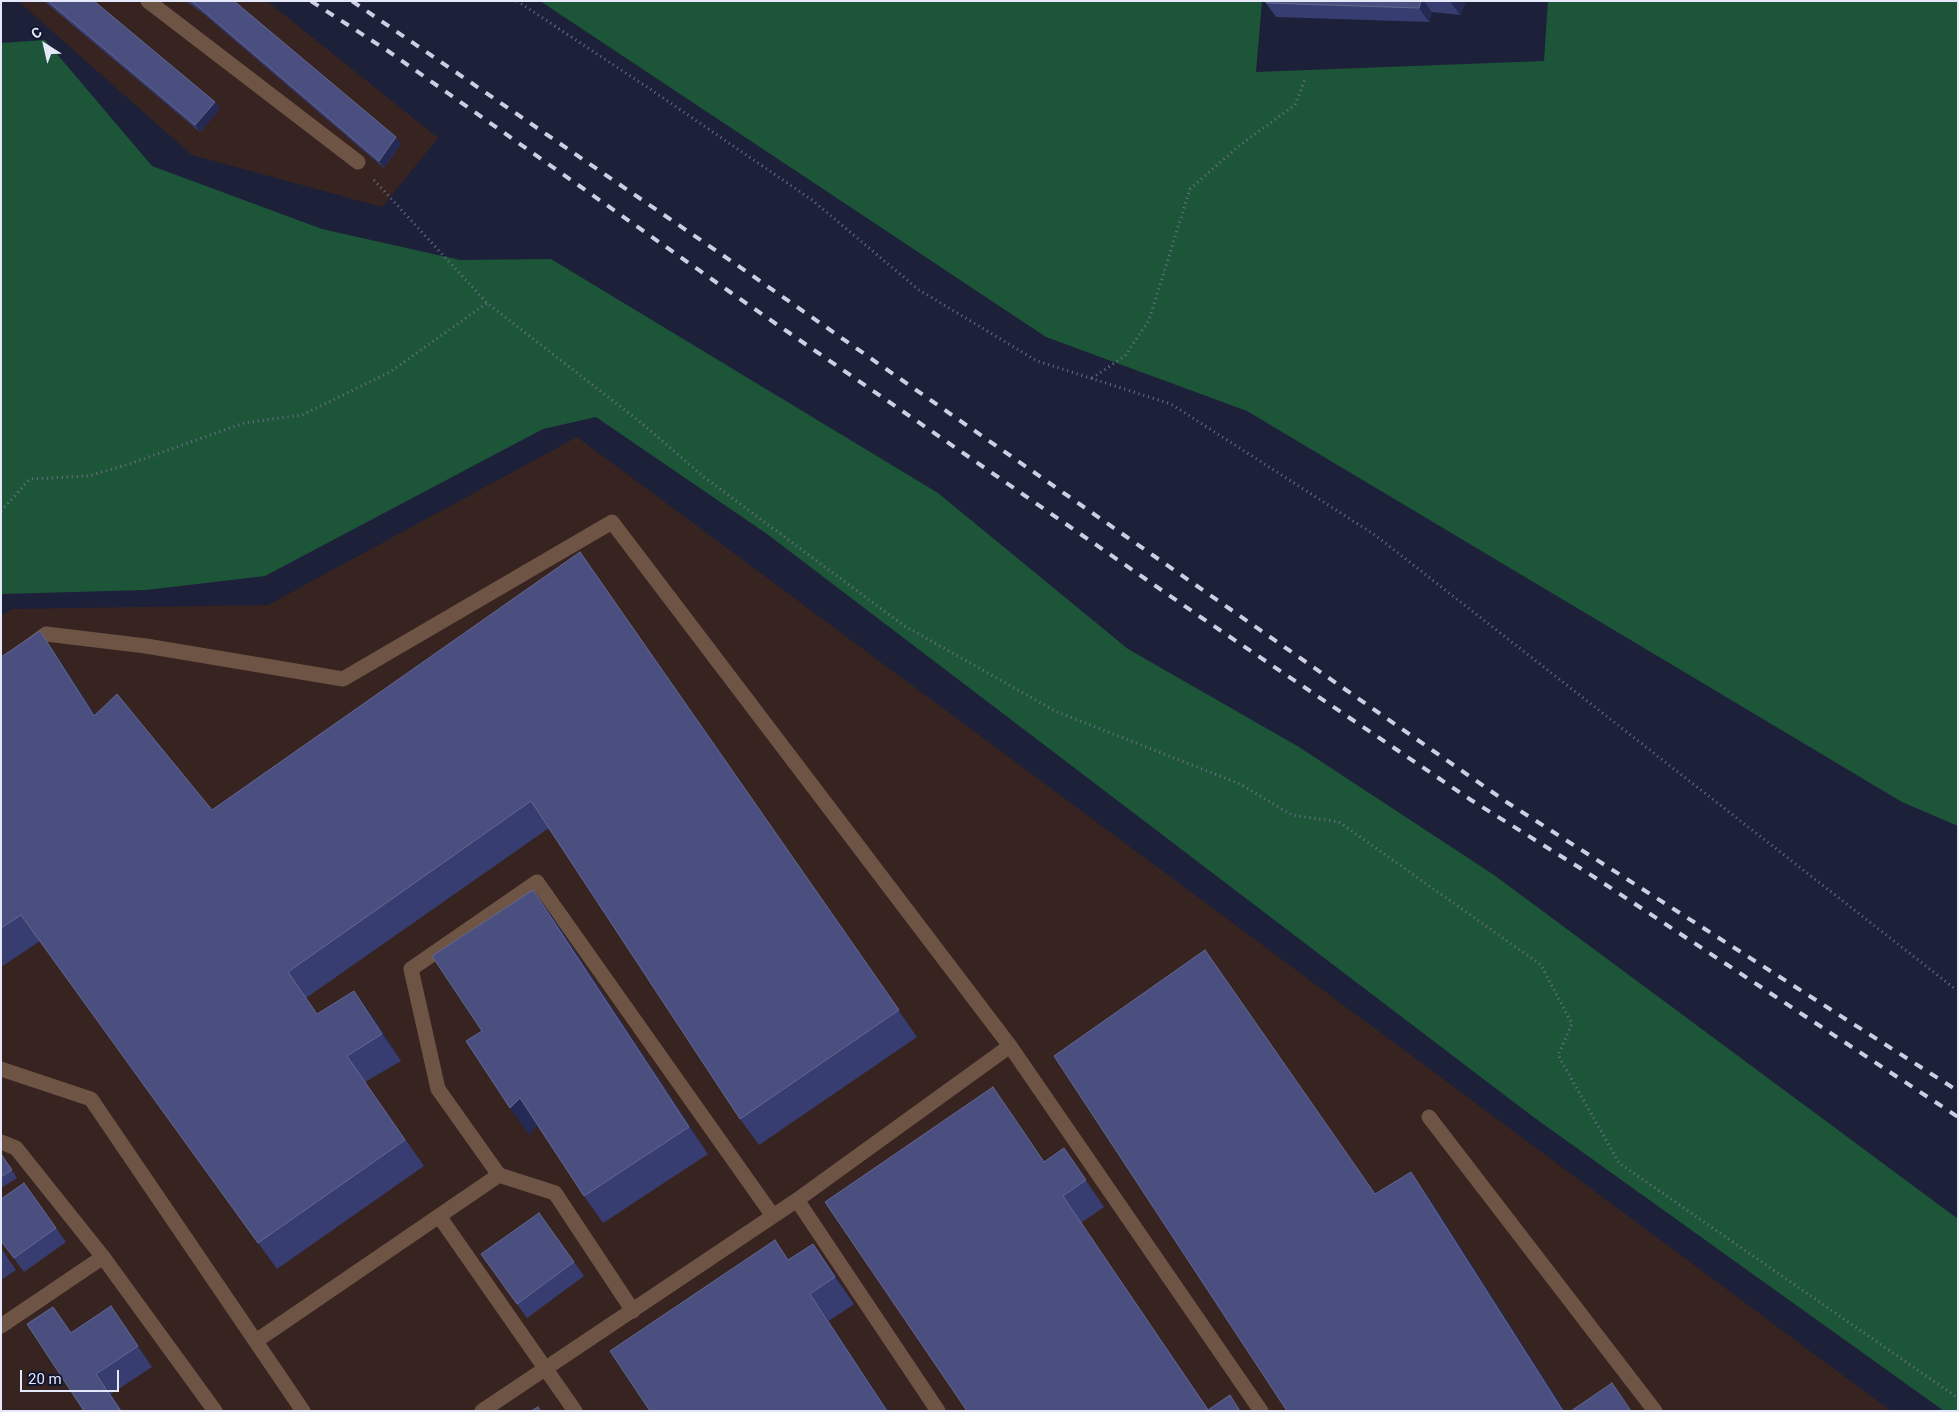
<!DOCTYPE html>
<meta charset="utf-8">
<style>
body{margin:0}
#map{position:relative;width:1959px;height:1412px;overflow:hidden;background:#1c2039;font-family:Roboto,sans-serif}
canvas{display:block}
.frame{position:absolute;inset:0;border:2px solid #e4e8f9;pointer-events:none}
.north{position:absolute;left:20px;top:20px;width:50px;height:50px;-webkit-text-stroke:4px #13162f;paint-order:stroke;rotate:325deg;font-size:14px;font-weight:700;line-height:20px;text-align:center;color:#e4e8f9}
.north::after{content:'';display:block;margin:auto;width:18px;height:22px;background:#e4e8f9;clip-path:polygon(50% 0,100% 100%,50% 72%,0 100%)}
.scale{position:absolute;left:20px;top:1370px;width:99px;height:22px;box-sizing:border-box;border:2px solid #e4e8f9;border-top:0;padding-left:6px;font-size:15px;line-height:18px;white-space:nowrap;color:#e4e8f9;-webkit-text-stroke:4px #13162f;paint-order:stroke}
</style>
<div id="map">
<canvas width="1959" height="1412"></canvas>
<div class="frame"></div>
<div class="north">С</div>
<div class="scale">20 m</div>
</div>
<script>
const g = document.querySelector('canvas').getContext('2d');
g.lineJoin = 'round';
function fillPath(path, color) { g.fillStyle = color; g.fill(path, 'evenodd'); }
const toPath = rows => new Path2D(rows.map(r => 'M' + r).join(''));
function strokePath(path, color, width, dash) { g.strokeStyle = color; g.lineWidth = width; g.lineCap = dash ? 'butt' : 'round'; g.setLineDash(dash || []); g.stroke(path); }
fillPath(toPath([
 [18,1,267,1,438,138,382,207,192,155],
 [577,437,1891,1411,1,1411,1,616,12,609,268,605]
]), '#372421');
fillPath(toPath([
 [540,1,1262,1,1256,72,1544,61,1548,1,1958,1,1958,826,1902,802,1247,411,1046,337],
 [45,40,152,166,322,229,460,260,551,259,938,493,1128,649,1299,747,1494,875,1958,1219,1958,1411,1944,1411,1532,1116,767,534,596,417,543,429,265,576,146,590,1,594,1,43]
]), '#1d5539');
strokePath(toPath([
 [517,1,650,89,812,200,919,290,1037,361,1171,404,1375,535,1954,988,1958,989],
 [374,180,487,303,639,421,704,477,903,625,1055,711,1240,784,1292,815,1339,822,1541,965,1572,1024,1558,1055,1619,1163,1958,1398],
 [1092,378,1125,356,1149,320,1190,189,1240,145,1295,105,1306,77],
 [1,511,30,479,89,476,129,464,244,423,302,415,390,372,487,303]
]), '#6d7187', 3, [1, 4]);
strokePath(toPath([
 [148,1,358,162],
 [1,667,46,634,146,646,343,679,612,522,1010,1046,1261,1411],
 [1,1069,91,1099,303,1411],
 [1429,1117,1655,1411],
 [1,1142,16,1148,103,1257,215,1411],
 [499,1175,555,1193,633,1311],
 [797,1200,938,1411],
 [439,1216,575,1411],
 [1,1326,103,1257],
 [256,1341,499,1175,438,1089,411,969,537,882,773,1216],
 [482,1411,797,1200,1010,1046]
]), '#6e5444', 15);
strokePath(toPath([
 [311,1,388,51,730,292,1202,618,1471,800,1588,873,1958,1117],
 [352,1,737,265,1508,803,1958,1091]
]), '#cbcfe1', 4, [9, 9]);
fillPath(toPath([
 [44,1,94,1,215,102,220,109,200,132],
 [186,1,234,1,401,144,384,168,204,14],
 [1266,1,1466,1,1460,15,1432,12,1429,22,1276,17,1266,3],
 [580,552,917,1037,759,1145,740,1119,549,828,306,998,317,1014,373,1017,401,1061,365,1082,424,1166,277,1269,40,941,1,967,1,657,40,631,58,658,95,715,212,810],
 [552,916,708,1154,603,1223,584,1196,537,1125,529,1135,482,1031],
 [1012,1114,1044,1162,1064,1148,1104,1207,1081,1223,1209,1410,967,1411],
 [1,1154,17,1178,1,1188],
 [24,1183,66,1242,24,1272,1,1241],
 [539,1213,584,1276,527,1318,481,1254],
 [813,1244,854,1304,829,1321,650,1411,789,1259],
 [1,1248,16,1270,1,1280],
 [111,1306,152,1367,111,1394,84,1411,71,1332]
]), '#373d70');
fillPath(toPath([
 [1421,1,1424,1,1432,12,1429,22,1419,8],
 [1450,1,1466,1,1460,15],
 [215,102,220,109,200,132,195,125],
 [396,137,401,144,384,168,379,161],
 [40,631,58,658,113,743,94,716],
 [533,890,552,916,708,1154,689,1127],
 [354,991,373,1017,401,1061,382,1034],
 [520,1098,538,1125,529,1135,510,1108],
 [1411,1172,1430,1199,1565,1411,1563,1411],
 [1063,1196,1081,1223,1209,1411],
 [813,1244,832,1270,854,1304,835,1277],
 [810,1294,829,1321,888,1411,887,1411],
 [111,1306,126,1327,152,1367,138,1346],
 [96,1374,111,1394,122,1411,121,1411]
]), '#242a54');
const building = toPath([
 [48,1,94,1,215,102,195,125,48,1],
 [191,1,234,1,396,137,379,161,199,7,191,1],
 [1266,1,1421,1,1419,8,1266,3,1266,1],
 [580,552,899,1010,740,1119,531,801,288,972,317,1014,354,991,382,1034,347,1056,405,1140,258,1243,21,915,1,928,1,657,40,631,94,716,117,694,212,810,580,552],
 [533,890,689,1127,584,1196,520,1098,510,1108,466,1041,482,1031,432,956,533,890],
 [1205,950,1375,1194,1411,1172,1563,1411,1287,1411,1054,1056,1205,950],
 [993,1087,1044,1162,1064,1148,1086,1180,1063,1196,1208,1410,1230,1395,1240,1411,967,1411,825,1202,993,1087],
 [1,1154,12,1170,1,1177,1,1154],
 [24,1183,56,1228,14,1258,1,1241,1,1199,24,1183],
 [539,1213,574,1262,517,1304,481,1254,539,1213],
 [775,1240,788,1260,813,1244,835,1277,810,1294,887,1411,650,1411,610,1351,775,1240],
 [111,1306,138,1346,96,1374,121,1411,84,1411,27,1324,53,1307,71,1333,111,1306],
 [1612,1383,1631,1411,1571,1411,1612,1383],
 [538,1407,540,1411,531,1411,538,1407]
]);
fillPath(building, '#4a4f7f');
strokePath(building, '#626792', 1);
</script>
